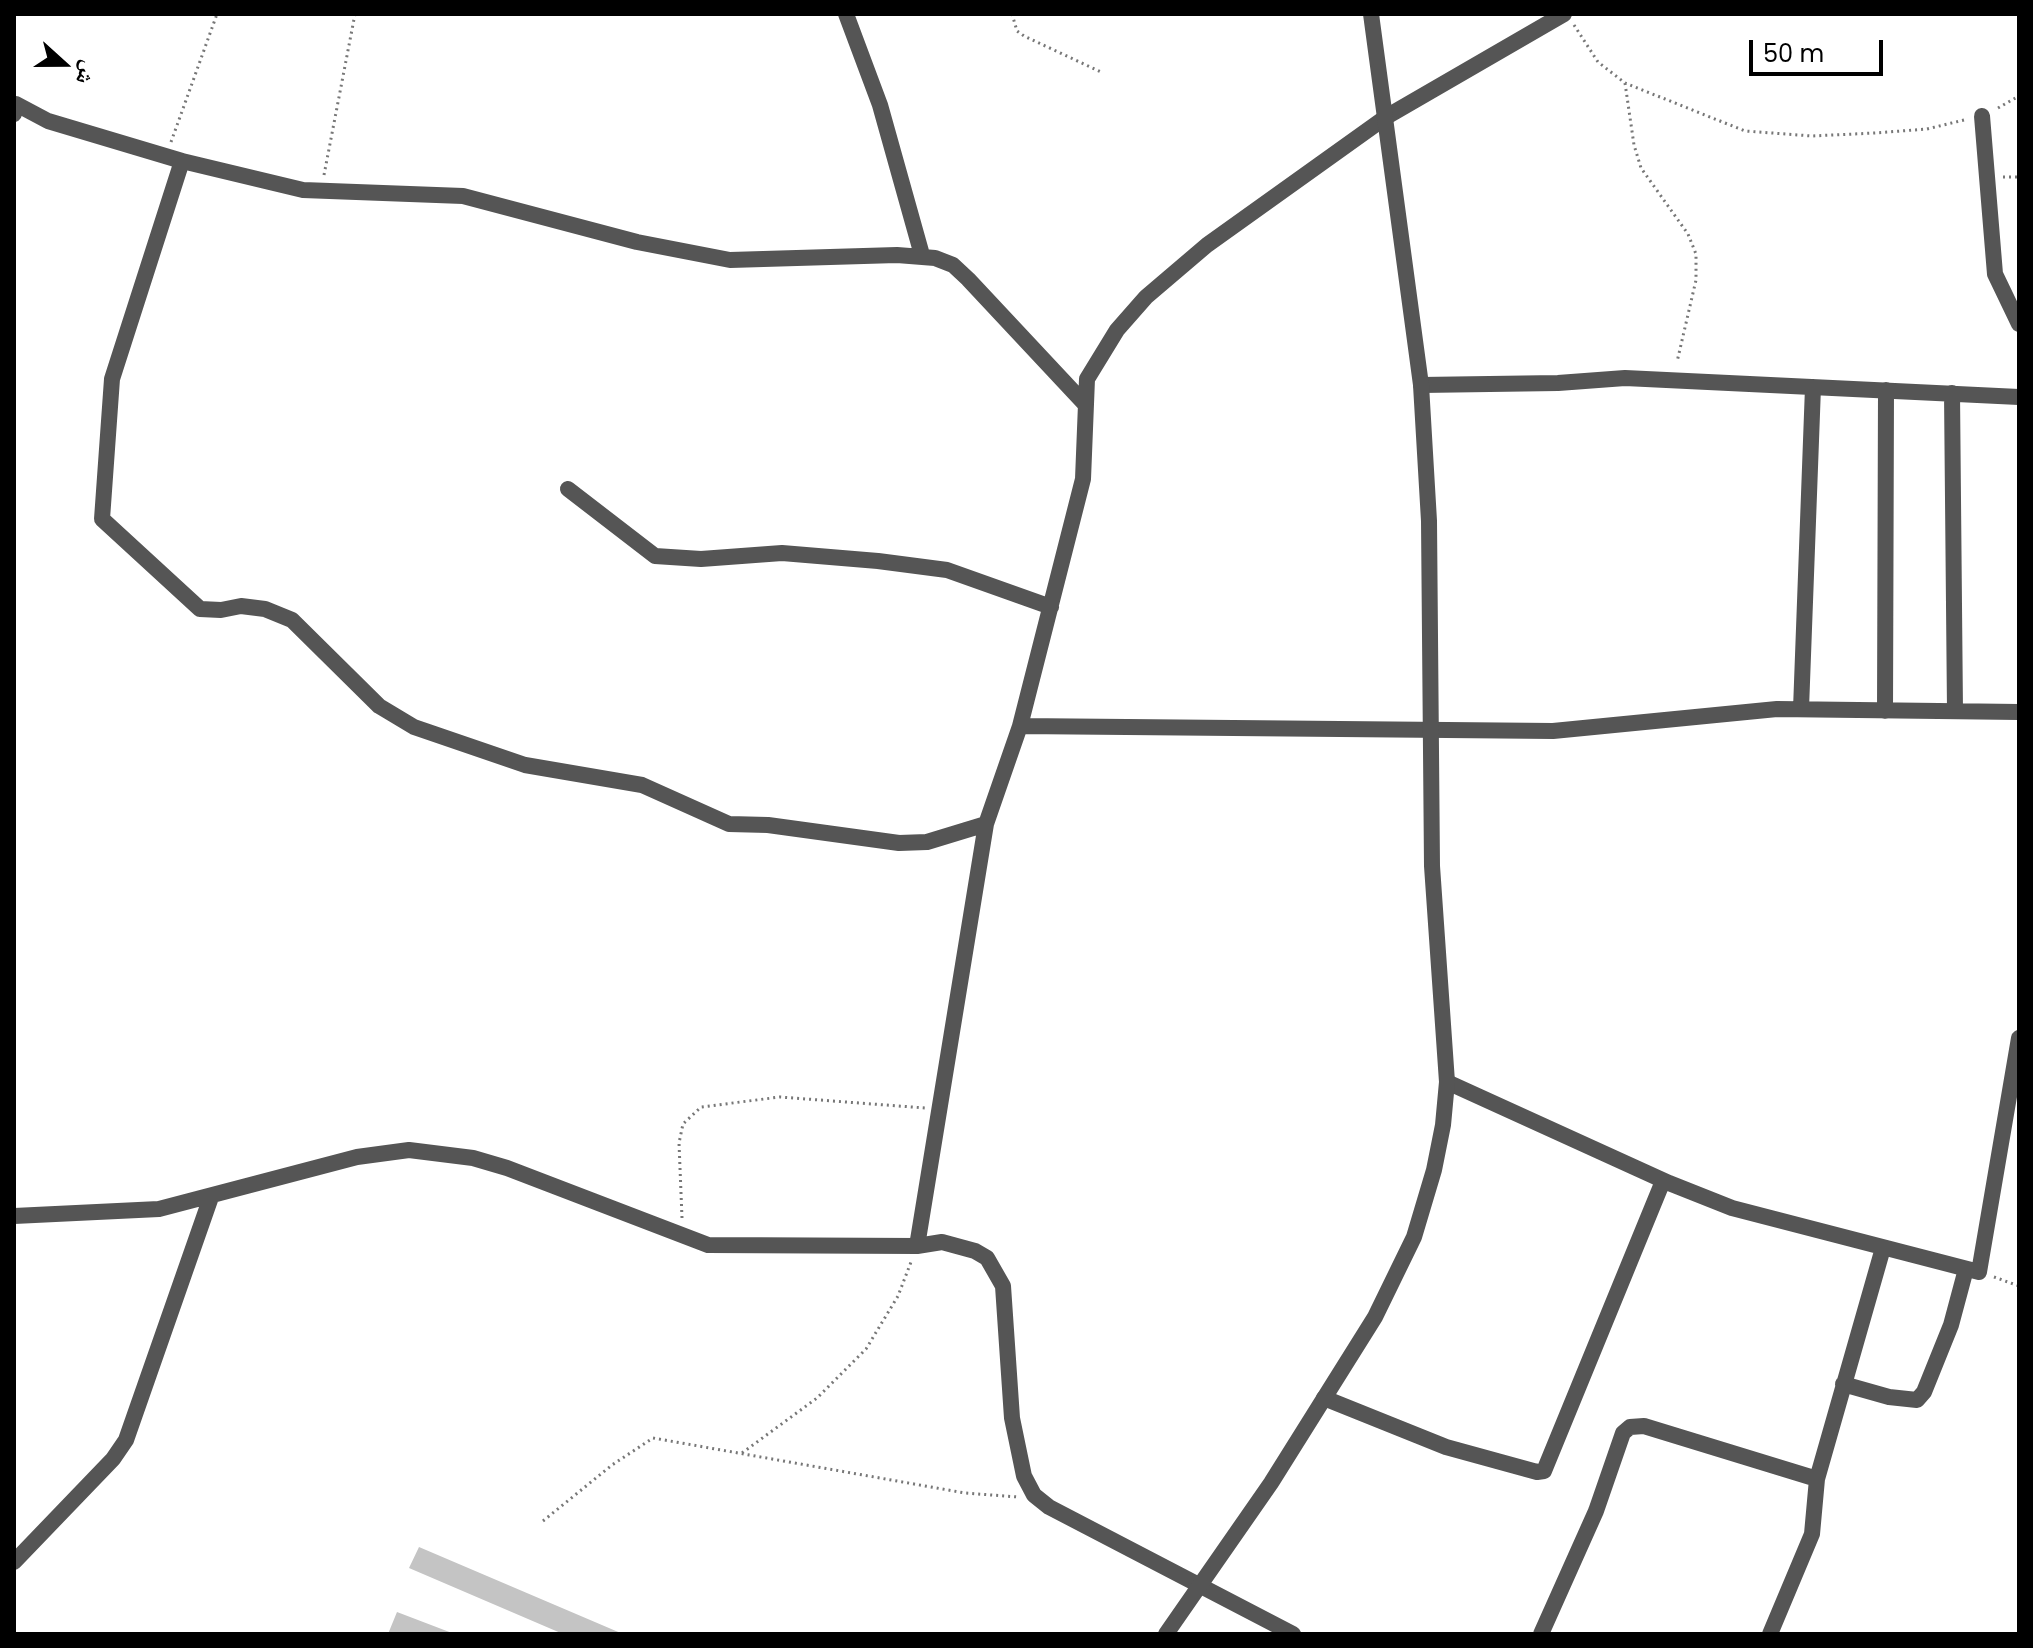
<!DOCTYPE html>
<meta charset="utf-8">
<style>
body{margin:0}
#map{position:relative;width:2033px;height:1648px;overflow:hidden;background:#fff;font-family:Poppins,"Noto Naskh Arabic",sans-serif}
canvas{display:block}
.frame{position:absolute;inset:0;border:16px solid #000;pointer-events:none}
.north{position:absolute;left:24px;top:24px;width:80px;height:80px;-webkit-text-stroke:6px #fff;paint-order:stroke;rotate:111deg;font-size:22px;font-weight:700;line-height:32px;text-align:center;color:#000}
.north::after{content:'';display:block;margin:auto;width:28px;height:36px;background:#000;clip-path:polygon(50% 0,100% 100%,50% 72%,0 100%)}
.scale{position:absolute;left:1749px;top:40px;width:134px;height:36px;box-sizing:border-box;border:4px solid #000;border-top:0;padding-left:10px;font-size:24px;line-height:28px;white-space:nowrap;color:#000;-webkit-text-stroke:6px #fff;paint-order:stroke}
</style>
<div id="map">
<canvas width="2033" height="1648"></canvas>
<div class="frame"></div>
<div class="north">ش</div>
<div class="scale">50 m</div>
</div>
<script>
const g = document.querySelector('canvas').getContext('2d');
g.lineJoin = 'round';
function fillPath(path, color) { g.fillStyle = color; g.fill(path, 'evenodd'); }
const toPath = rows => new Path2D(rows.map(r => 'M' + r).join(''));
function strokePath(path, color, width, dash) { g.strokeStyle = color; g.lineWidth = width; g.lineCap = dash ? 'butt' : 'round'; g.setLineDash(dash || []); g.stroke(path); }
fillPath(toPath([
 [419,1547,623,1634,563,1634,409,1568],
 [397,1612,452,1633,452,1634,388,1634]
]), '#c4c4c4');
strokePath(toPath([
 [1012,14,1017,31,1024,36,1101,72],
 [1574,25,1598,62,1625,83,1745,131,1812,136,1875,133,1927,129,1964,120],
 [1625,83,1634,145,1641,168,1688,234,1696,254,1696,280,1677,362],
 [1998,108,2019,96],
 [171,142,217,14],
 [324,175,355,14],
 [2003,177,2019,177],
 [682,1218,679,1143,683,1124,701,1107,780,1097,925,1108],
 [1994,1277,2019,1286],
 [742,1453,817,1398,866,1349,898,1296,911,1262],
 [543,1521,612,1465,653,1438,965,1493,1018,1497]
]), '#777', 3, [2, 4]);
strokePath(toPath([
 [846,14,880,105,922,255],
 [14,114,16,104,48,121,182,161],
 [1982,116,1995,274,2019,324],
 [1421,385,1558,383,1625,378,2019,397],
 [1952,393,1955,711],
 [1084,403,968,279,953,265,935,258,897,255,730,260,637,242,463,196,303,190,182,161,112,379,102,519,200,609,221,610,241,606,265,609,292,620,379,706,414,727,525,765,642,785,729,824,768,825,899,843,927,842,986,824,1020,726,1553,731,1777,709,2019,712],
 [568,489,655,556,701,559,782,553,878,561,947,570,1051,607],
 [1801,709,1813,387],
 [1885,711,1886,390],
 [1020,726,1083,479,1087,379,1117,330,1146,297,1207,245,1386,117,1564,14],
 [1447,1082,1669,1183,1732,1208,1979,1272,2019,1038],
 [14,1216,159,1209,357,1157,409,1150,473,1158,507,1168,708,1245,917,1246,942,1242,975,1251,987,1258,1003,1286,1012,1418,1024,1476,1034,1495,1049,1507,1293,1634],
 [917,1246,986,824],
 [1843,1384,1889,1397,1917,1400,1924,1392,1951,1325,1966,1269],
 [1324,1398,1446,1447,1537,1472,1544,1471,1663,1181],
 [14,1562,113,1459,126,1440,211,1197],
 [1541,1634,1596,1511,1623,1433,1630,1427,1644,1426,1817,1479],
 [1770,1634,1812,1534,1817,1479,1883,1248]
]), '#555', 16);
strokePath(toPath([
 [1166,1634,1271,1483,1375,1317,1414,1237,1434,1170,1443,1125,1447,1082,1432,866,1429,521,1421,385,1371,14]
]), '#555', 16);
</script>
